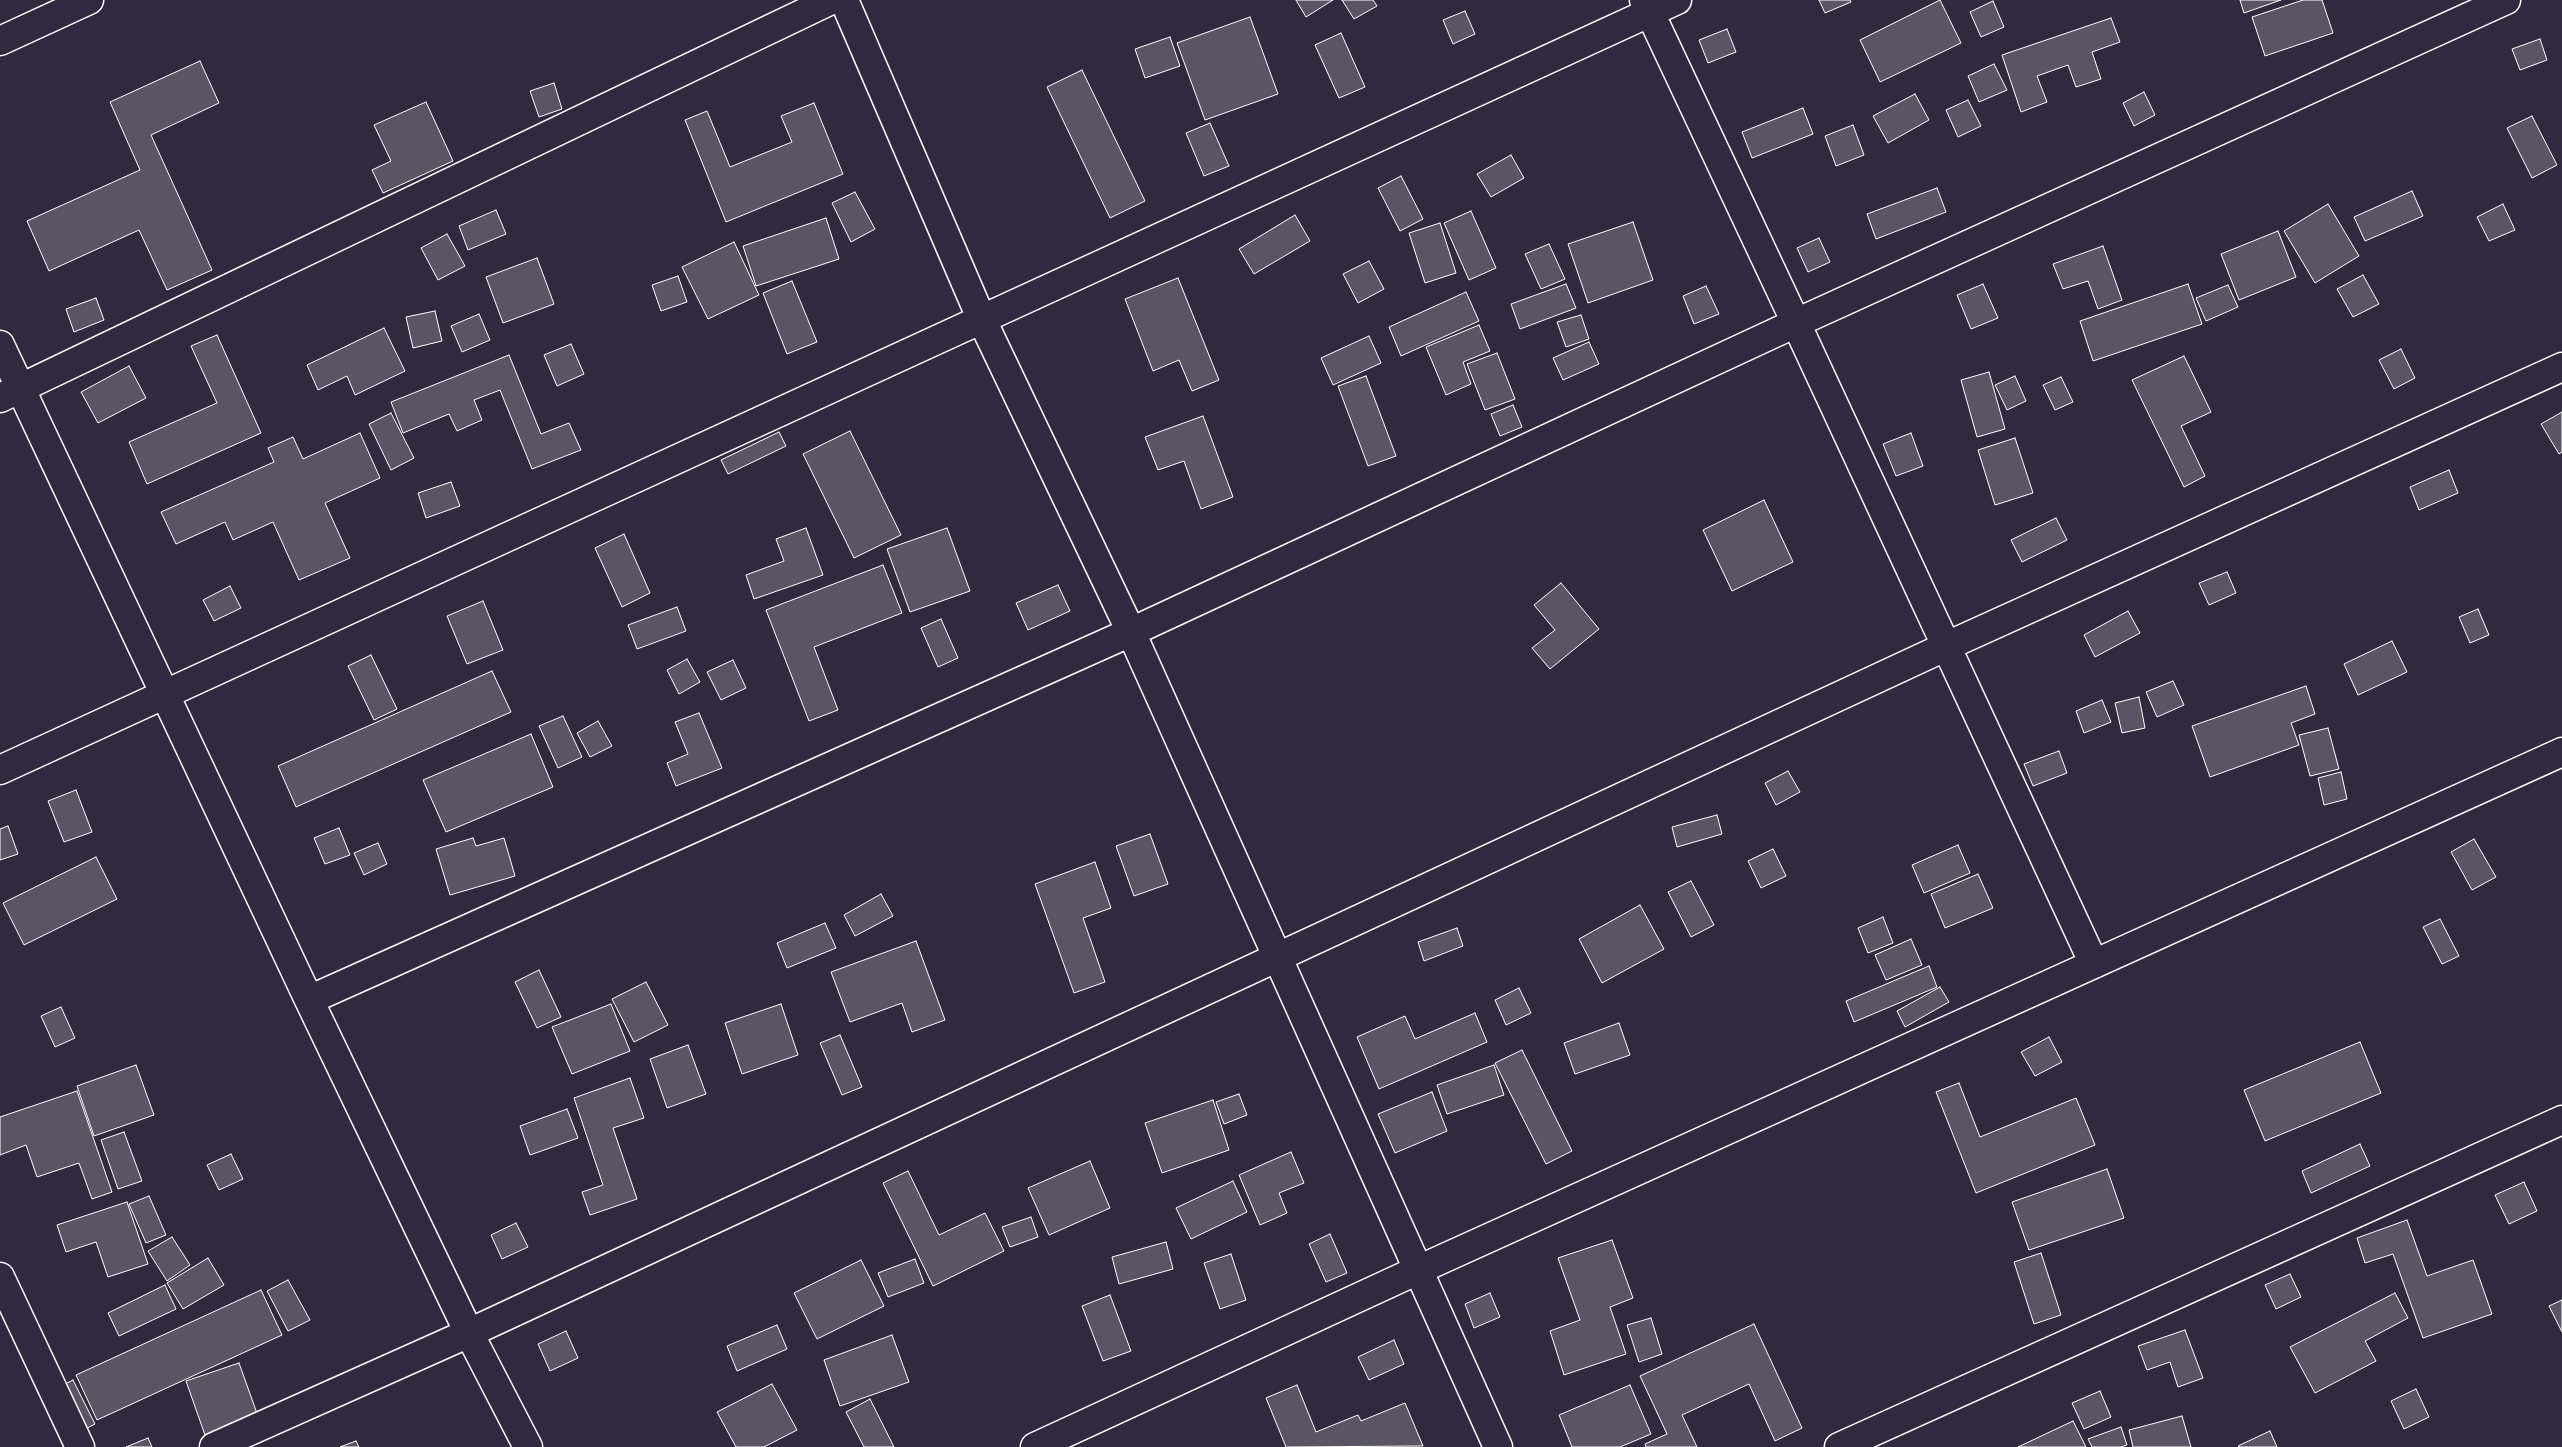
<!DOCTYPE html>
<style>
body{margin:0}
canvas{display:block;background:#2f2a3d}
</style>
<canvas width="2562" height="1447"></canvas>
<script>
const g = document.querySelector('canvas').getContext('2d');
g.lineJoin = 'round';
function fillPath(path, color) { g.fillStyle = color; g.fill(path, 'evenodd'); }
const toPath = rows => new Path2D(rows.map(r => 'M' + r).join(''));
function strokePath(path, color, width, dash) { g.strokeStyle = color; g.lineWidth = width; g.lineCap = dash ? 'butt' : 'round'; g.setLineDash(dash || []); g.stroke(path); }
const building = toPath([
 [1296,0,1333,0,1306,17,1296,0],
 [1342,0,1373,0,1377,6,1354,19,1342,0],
 [1819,0,1850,0,1851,2,1825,13,1819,0],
 [1940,0,1961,43,1880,82,1860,40,1940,0],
 [2240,0,2281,0,2244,13,2240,0],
 [2303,0,2322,0,2333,33,2265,56,2252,17,2303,0],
 [1993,1,2004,27,1981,37,1970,12,1993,1],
 [1465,11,1475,34,1453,44,1443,20,1465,11],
 [1250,17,1278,94,1205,120,1177,43,1250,17],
 [2111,18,2120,42,2092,52,2101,79,2076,87,2068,65,2037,76,2047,102,2021,112,2002,55,2111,18],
 [1727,29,1736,52,1708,63,1699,40,1727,29],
 [1341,33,1365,87,1339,98,1315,45,1341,33],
 [1170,37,1180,66,1145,78,1135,49,1170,37],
 [2540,39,2547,60,2520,70,2512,49,2540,39],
 [200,61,219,103,151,135,212,270,167,290,139,230,49,271,27,221,140,170,110,102,200,61],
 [1994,64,2007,90,1979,102,1968,76,1994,64],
 [1082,70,1145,201,1110,218,1047,87,1082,70],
 [554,83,562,109,539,117,530,91,554,83],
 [2144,92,2155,115,2134,126,2123,103,2144,92],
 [1915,94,1929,120,1888,143,1873,116,1915,94],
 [1968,100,1981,126,1958,137,1946,110,1968,100],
 [426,102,453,161,383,193,372,170,391,161,374,125,426,102],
 [814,103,843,174,726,222,685,120,707,111,730,167,792,142,781,116,814,103],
 [1803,108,1813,134,1752,158,1742,132,1803,108],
 [2532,116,2557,165,2532,178,2507,128,2532,116],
 [1210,123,1229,166,1204,176,1186,133,1210,123],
 [1853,125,1864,155,1836,166,1825,136,1853,125],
 [1511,155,1524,178,1491,197,1477,174,1511,155],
 [1401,176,1423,219,1400,231,1378,188,1401,176],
 [1937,188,1946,212,1876,239,1867,214,1937,188],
 [2412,191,2423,216,2365,241,2354,217,2412,191],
 [855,192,875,229,851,242,832,203,855,192],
 [2328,204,2359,256,2315,283,2284,231,2328,204],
 [2503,204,2515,230,2489,241,2477,217,2503,204],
 [496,210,506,234,468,250,459,226,496,210],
 [1471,211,1496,268,1469,280,1444,223,1471,211],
 [1295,215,1310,241,1254,274,1239,249,1295,215],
 [826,218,839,259,756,286,743,246,826,218],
 [1633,222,1653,280,1588,303,1568,244,1633,222],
 [1440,223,1456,273,1425,283,1409,233,1440,223],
 [2278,231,2296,277,2239,300,2221,254,2278,231],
 [447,234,465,266,438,280,421,248,447,234],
 [1819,238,1830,262,1808,272,1797,248,1819,238],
 [734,242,759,295,708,319,682,267,734,242],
 [1549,244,1565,279,1541,289,1525,254,1549,244],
 [2103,246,2122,300,2098,309,2088,281,2063,289,2053,264,2103,246],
 [537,258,554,304,503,323,486,277,537,258],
 [1369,261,1384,289,1358,303,1343,274,1369,261],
 [2363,275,2379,304,2353,317,2337,289,2363,275],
 [678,276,687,302,661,311,652,285,678,276],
 [1178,278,1219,380,1192,391,1179,360,1153,371,1125,299,1178,278],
 [792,281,817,342,787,354,763,293,792,281],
 [1566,284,1576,308,1520,329,1511,304,1566,284],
 [1983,284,1998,318,1971,329,1957,295,1983,284],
 [2188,284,2202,324,2093,361,2080,321,2188,284],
 [2228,285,2238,307,2206,321,2196,298,2228,285],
 [1706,286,1719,314,1694,324,1683,296,1706,286],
 [1466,292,1479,321,1401,356,1389,327,1466,292],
 [96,298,104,320,74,332,66,309,96,298],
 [435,311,442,341,413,348,406,317,435,311],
 [479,314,490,340,462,352,451,326,479,314],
 [1581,315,1589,339,1566,347,1557,322,1581,315],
 [1479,325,1490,351,1463,362,1471,384,1446,395,1426,347,1479,325],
 [384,328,405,371,355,395,347,376,318,390,307,365,384,328],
 [217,335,261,433,147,484,129,442,217,403,191,346,217,335],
 [1369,336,1381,363,1333,385,1321,358,1369,336],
 [1589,342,1599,364,1563,380,1553,358,1589,342],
 [571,344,584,374,557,386,544,355,571,344],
 [2401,349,2415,378,2394,389,2379,360,2401,349],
 [1497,353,1515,399,1485,410,1467,364,1497,353],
 [509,355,541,434,569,423,581,450,532,469,500,390,474,400,482,420,457,431,449,414,403,433,391,402,509,355],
 [2184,356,2211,412,2181,426,2205,476,2184,487,2132,380,2184,356],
 [129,366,146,398,98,423,81,392,129,366],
 [1989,372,2005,429,1977,437,1961,380,1989,372],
 [1366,376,1396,456,1368,466,1338,386,1366,376],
 [2015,376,2026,401,2007,410,1995,385,2015,376],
 [2061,377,2073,402,2055,410,2043,385,2061,377],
 [1513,405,1522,427,1500,436,1491,414,1513,405],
 [2562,412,2562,452,2559,454,2541,424,2562,412],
 [391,413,414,458,391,470,369,424,391,413],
 [1203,416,1233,497,1201,509,1184,461,1158,470,1145,437,1203,416],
 [850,431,901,535,854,558,803,454,850,431],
 [779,432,786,446,728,474,721,460,779,432],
 [360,433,380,478,325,503,350,558,299,580,273,522,233,540,225,522,176,544,161,512,274,462,268,448,293,437,303,459,360,433],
 [1911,433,1923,466,1896,476,1883,444,1911,433],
 [2015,438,2033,493,1995,505,1978,450,2015,438],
 [2449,470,2458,493,2419,510,2410,487,2449,470],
 [451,482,460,506,426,518,418,493,451,482],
 [1764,500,1793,562,1732,591,1703,530,1764,500],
 [2056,518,2067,540,2022,562,2011,540,2056,518],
 [806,528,823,575,754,599,746,575,784,561,776,539,806,528],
 [947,528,970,591,910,612,887,549,947,528],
 [624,534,650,593,622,607,595,548,624,534],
 [883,565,902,613,814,647,838,710,809,721,766,610,883,565],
 [2227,572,2236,593,2209,605,2199,583,2227,572],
 [1561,583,1599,629,1550,669,1532,648,1555,630,1534,605,1561,583],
 [1058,585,1070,611,1028,630,1016,603,1058,585],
 [230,586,241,608,214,621,203,600,230,586],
 [483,601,503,650,467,664,447,616,483,601],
 [677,607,686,631,637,649,628,625,677,607],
 [2478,609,2489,635,2470,643,2459,617,2478,609],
 [2128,611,2140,633,2095,657,2084,635,2128,611],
 [941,619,958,658,938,667,921,628,941,619],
 [2392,641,2407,672,2358,695,2344,664,2392,641],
 [371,655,397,709,374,720,348,666,371,655],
 [687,659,700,682,679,694,667,670,687,659],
 [733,660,746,688,721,700,707,672,733,660],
 [492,671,511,712,296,807,278,766,492,671],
 [2173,681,2184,705,2157,717,2146,692,2173,681],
 [2306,686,2315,714,2291,723,2299,745,2210,777,2192,726,2306,686],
 [2139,697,2145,728,2122,733,2115,703,2139,697],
 [2102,700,2111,722,2084,733,2076,711,2102,700],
 [699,713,722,768,676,786,667,763,688,754,675,722,699,713],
 [563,716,582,757,558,768,539,726,563,716],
 [598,721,612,746,590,757,577,733,598,721],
 [2328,728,2339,769,2310,776,2299,735,2328,728],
 [531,734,553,787,446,832,423,780,531,734],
 [2059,751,2067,773,2033,786,2024,764,2059,751],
 [1788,771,1800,792,1776,805,1765,783,1788,771],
 [2341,772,2347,799,2324,805,2318,778,2341,772],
 [76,790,92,832,64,842,48,801,76,790],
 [1717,815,1722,834,1677,847,1672,827,1717,815],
 [8,826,18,854,0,860,0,829,8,826],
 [339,828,350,855,325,864,314,838,339,828],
 [1150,834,1168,884,1134,896,1116,846,1150,834],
 [473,838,476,846,504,838,515,876,450,895,436,849,473,838],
 [2474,839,2496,877,2472,890,2451,852,2474,839],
 [378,843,387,864,364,875,354,853,378,843],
 [1958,845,1970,873,1924,893,1912,865,1958,845],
 [1773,849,1786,876,1761,888,1748,861,1773,849],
 [96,857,117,899,24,945,3,903,96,857],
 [1095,862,1111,908,1083,918,1105,982,1074,993,1035,884,1095,862],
 [1978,874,1993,908,1945,928,1931,894,1978,874],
 [1691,881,1714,925,1691,937,1668,892,1691,881],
 [881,894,893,916,855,936,844,915,881,894],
 [1640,905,1664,949,1602,983,1579,939,1640,905],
 [1883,917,1893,943,1868,953,1858,928,1883,917],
 [2440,919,2459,956,2442,964,2423,927,2440,919],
 [825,923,836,948,787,968,777,943,825,923],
 [1457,928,1463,946,1424,961,1418,942,1457,928],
 [1911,939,1922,965,1886,980,1875,955,1911,939],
 [916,941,945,1020,912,1032,902,1003,850,1022,831,972,916,941],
 [1929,966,1937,987,1854,1022,1846,1001,1929,966],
 [539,970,561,1017,537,1028,515,982,539,970],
 [646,982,668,1025,634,1042,612,999,646,982],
 [1940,987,1949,1002,1905,1027,1897,1011,1940,987],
 [1519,988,1531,1013,1506,1025,1495,1000,1519,988],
 [611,1004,630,1051,572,1074,552,1027,611,1004],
 [781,1004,798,1055,742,1074,725,1023,781,1004],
 [61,1007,75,1038,55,1047,41,1016,61,1007],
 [1475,1013,1487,1042,1379,1089,1357,1037,1405,1016,1415,1039,1475,1013],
 [1619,1023,1630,1055,1575,1074,1564,1043,1619,1023],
 [840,1035,862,1087,842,1095,820,1043,840,1035],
 [2049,1037,2062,1062,2035,1076,2021,1052,2049,1037],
 [2360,1042,2381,1093,2265,1141,2244,1090,2360,1042],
 [688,1045,706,1094,667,1108,650,1059,688,1045],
 [1522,1050,1572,1151,1546,1164,1495,1063,1522,1050],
 [136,1065,154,1115,94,1136,77,1086,136,1065],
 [1494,1065,1504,1095,1447,1114,1437,1085,1494,1065],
 [630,1078,644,1118,613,1128,637,1199,590,1215,582,1192,603,1185,574,1098,630,1078],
 [1959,1083,1980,1137,2076,1098,2095,1145,1976,1193,1936,1092,1959,1083],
 [77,1091,112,1192,92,1199,79,1163,37,1177,26,1145,0,1155,0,1117,77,1091],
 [1432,1092,1447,1131,1395,1153,1378,1114,1432,1092],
 [1239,1094,1247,1115,1224,1124,1216,1102,1239,1094],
 [1213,1100,1229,1150,1162,1173,1145,1123,1213,1100],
 [567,1109,578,1138,530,1155,520,1126,567,1109],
 [124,1132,142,1181,118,1189,101,1140,124,1132],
 [2360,1144,2370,1166,2311,1193,2302,1171,2360,1144],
 [1291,1152,1304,1183,1279,1193,1287,1213,1260,1225,1239,1175,1291,1152],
 [231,1154,243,1179,219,1190,207,1165,231,1154],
 [1090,1161,1110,1208,1049,1235,1028,1188,1090,1161],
 [2107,1169,2124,1218,2029,1250,2012,1202,2107,1169],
 [908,1171,939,1235,985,1213,1004,1251,933,1286,883,1183,908,1171],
 [1233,1181,1247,1212,1191,1239,1176,1208,1233,1181],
 [2524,1182,2537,1211,2509,1224,2495,1195,2524,1182],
 [149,1196,166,1235,146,1243,129,1204,149,1196],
 [127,1202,148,1264,108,1277,96,1242,66,1252,57,1225,127,1202],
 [1031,1217,1038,1237,1010,1247,1002,1227,1031,1217],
 [2407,1220,2427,1276,2473,1260,2492,1314,2423,1338,2393,1254,2365,1263,2357,1238,2407,1220],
 [516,1223,528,1247,502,1259,491,1235,516,1223],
 [1330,1234,1347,1273,1326,1282,1309,1244,1330,1234],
 [172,1237,190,1265,167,1281,148,1251,172,1237],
 [1612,1240,1633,1298,1610,1307,1626,1354,1564,1375,1550,1331,1580,1320,1558,1258,1612,1240],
 [1166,1242,1173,1269,1119,1284,1112,1257,1166,1242],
 [2041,1253,2061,1315,2034,1324,2014,1262,2041,1253],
 [1231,1254,1246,1300,1220,1309,1204,1263,1231,1254],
 [208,1258,224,1285,183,1309,167,1283,208,1258],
 [915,1259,924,1283,888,1297,878,1273,915,1259],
 [861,1260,884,1306,817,1339,794,1293,861,1260],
 [2290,1274,2301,1297,2276,1309,2265,1285,2290,1274],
 [288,1280,310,1320,288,1331,267,1291,288,1280],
 [165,1285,176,1309,119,1336,108,1313,165,1285],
 [261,1290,282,1335,97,1420,76,1375,261,1290],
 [1490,1293,1500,1317,1474,1328,1465,1304,1490,1293],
 [2395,1293,2408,1318,2365,1341,2376,1361,2315,1393,2290,1347,2395,1293],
 [1110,1295,1131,1351,1103,1361,1082,1306,1110,1295],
 [2562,1300,2562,1332,2549,1306,2562,1300],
 [1651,1318,1662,1354,1639,1362,1627,1325,1651,1318],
 [1754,1324,1802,1428,1775,1441,1749,1384,1682,1415,1697,1447,1646,1447,1645,1444,1667,1434,1640,1376,1754,1324],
 [777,1325,787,1349,737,1371,727,1346,777,1325],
 [2185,1330,2203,1378,2178,1387,2170,1362,2147,1370,2138,1346,2185,1330],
 [566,1331,578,1358,550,1371,538,1344,566,1331],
 [892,1335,909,1382,840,1406,824,1360,892,1335],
 [1394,1340,1404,1364,1369,1380,1358,1357,1394,1340],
 [239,1363,259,1419,206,1438,186,1381,239,1363],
 [73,1380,95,1424,72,1436,50,1392,73,1380],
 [772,1384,797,1430,764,1447,736,1447,717,1412,772,1384],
 [1297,1385,1316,1432,1358,1415,1361,1421,1405,1403,1423,1446,1286,1447,1266,1398,1297,1385],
 [1630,1385,1651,1434,1620,1447,1572,1447,1559,1415,1630,1385],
 [2416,1389,2429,1417,2404,1429,2391,1401,2416,1389],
 [2100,1391,2111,1417,2084,1429,2072,1403,2100,1391],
 [870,1399,894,1447,864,1447,846,1412,870,1399],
 [2182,1416,2191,1447,2133,1447,2129,1430,2182,1416],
 [2073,1421,2086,1447,2018,1447,2073,1421],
 [2121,1427,2127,1445,2121,1447,2092,1447,2088,1439,2121,1427],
 [2270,1431,2277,1447,2239,1447,2238,1446,2270,1431],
 [148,1438,152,1447,126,1447,148,1438],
 [356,1441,359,1447,340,1447,356,1441]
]);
fillPath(building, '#595564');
strokePath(building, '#fff', 1);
const minor = toPath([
 [844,0,981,318,1131,632,1498,1447],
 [1644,0,1796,323,2094,964],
 [0,41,89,0],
 [0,345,309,1000,469,1333,528,1447],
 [0,398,831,0],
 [0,770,1677,0],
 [309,1000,1131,632,1796,323,2506,0],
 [0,1277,80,1447],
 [214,1447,469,1333,1947,646,2562,367],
 [1035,1447,1418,1270,2562,752],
 [1839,1447,2562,1120]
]);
strokePath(minor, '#fff', 31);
strokePath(minor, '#2f2a3d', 28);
</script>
